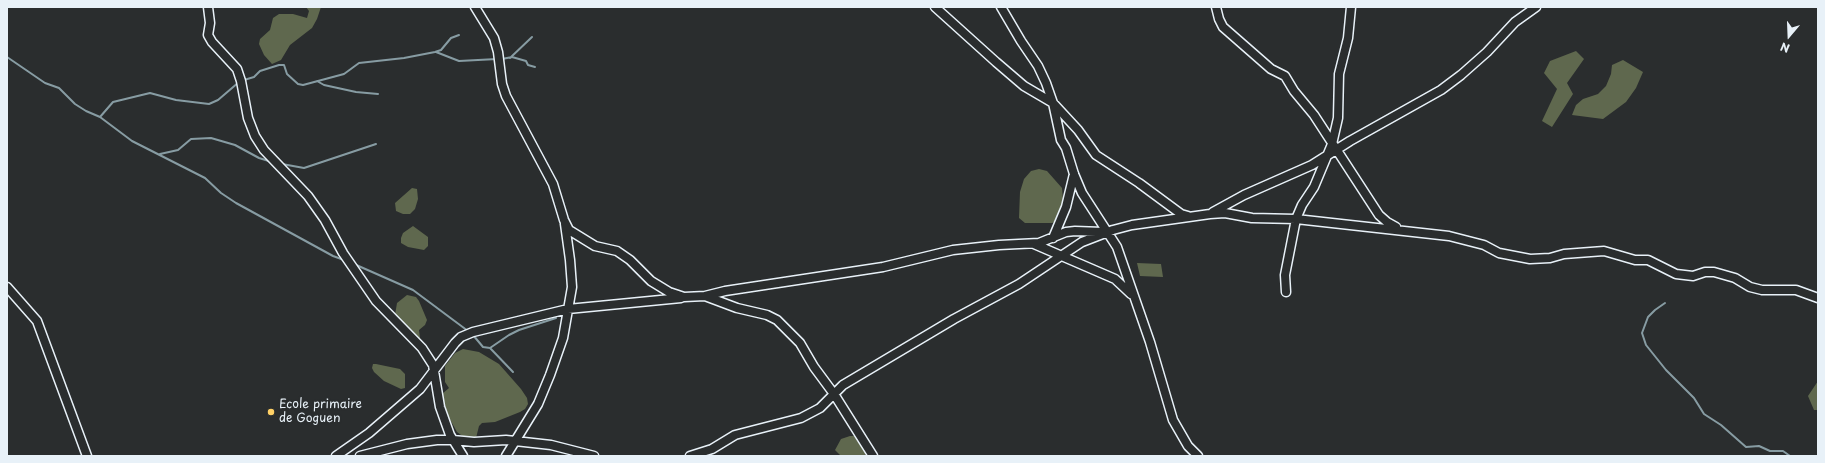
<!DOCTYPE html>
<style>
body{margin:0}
#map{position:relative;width:1825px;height:463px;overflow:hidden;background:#2a2d2e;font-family:"Playpen Sans",sans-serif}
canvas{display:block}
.frame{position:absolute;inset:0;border:8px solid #e8f1f8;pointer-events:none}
.north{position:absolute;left:1769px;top:16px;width:40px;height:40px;-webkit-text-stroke:3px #2a2d2e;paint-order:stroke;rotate:199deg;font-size:11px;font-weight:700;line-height:16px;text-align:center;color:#e8f1f8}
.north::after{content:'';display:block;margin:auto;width:14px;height:18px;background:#e8f1f8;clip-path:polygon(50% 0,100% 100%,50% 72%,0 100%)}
</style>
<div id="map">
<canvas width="1825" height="463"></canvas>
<div class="frame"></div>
<div class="north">N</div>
</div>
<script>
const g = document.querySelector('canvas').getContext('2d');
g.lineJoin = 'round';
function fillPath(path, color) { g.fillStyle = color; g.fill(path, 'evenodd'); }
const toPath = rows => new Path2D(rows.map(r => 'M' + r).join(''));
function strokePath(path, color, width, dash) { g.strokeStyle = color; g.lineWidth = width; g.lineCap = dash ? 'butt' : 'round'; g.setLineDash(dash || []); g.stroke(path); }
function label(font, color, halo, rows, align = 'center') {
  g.font = font + ' "Playpen Sans",sans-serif'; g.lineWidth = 4; g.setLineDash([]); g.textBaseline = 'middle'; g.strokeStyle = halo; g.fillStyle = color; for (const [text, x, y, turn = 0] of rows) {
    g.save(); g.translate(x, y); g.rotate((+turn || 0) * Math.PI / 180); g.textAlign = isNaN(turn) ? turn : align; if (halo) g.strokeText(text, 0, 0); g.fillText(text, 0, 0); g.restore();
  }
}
fillPath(toPath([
 [306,7,321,7,317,19,312,28,290,45,281,60,272,64,264,55,259,44,260,39,270,30,273,18,279,14,293,14,307,18,309,11],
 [1576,51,1584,59,1567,83,1573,94,1552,127,1542,121,1557,89,1544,73,1550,61],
 [1623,60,1643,72,1636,88,1626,102,1603,119,1572,115,1576,105,1583,99,1598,94,1606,86,1611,74,1612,65],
 [1039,169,1047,171,1062,188,1063,200,1061,211,1057,221,1052,223,1025,223,1019,218,1020,192,1024,179,1031,171],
 [412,188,417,189,418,199,415,209,410,214,403,214,396,211,395,203],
 [413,226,428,237,428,246,424,250,408,247,401,243,401,238,403,233],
 [1137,263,1161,264,1163,277,1140,276],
 [407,295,416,297,419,301,427,320,425,325,419,330,420,338,417,338,395,315,397,303],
 [463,349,479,352,499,364,521,389,527,398,528,404,525,409,520,412,495,422,482,423,479,426,476,438,470,439,465,438,457,432,447,414,442,394,449,388,445,382,445,366,455,353],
 [373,364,376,364,400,369,405,374,405,388,401,389,384,381,374,372,372,368],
 [1818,381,1818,410,1814,410,1808,396],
 [850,436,855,436,864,448,866,454,863,456,841,456,835,450,841,439]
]), '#5f684e');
strokePath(toPath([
 [436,52,459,61,497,59],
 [7,57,45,83,59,88,75,104,86,111,100,117,132,141,205,178,221,193,236,203,333,256,344,260],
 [510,58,532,37],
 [502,59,512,57,526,61,528,65,535,67],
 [244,80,254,77,260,71,279,65,284,65,287,74,298,84,303,85,344,74,359,63,404,58,435,52,441,50,451,38,459,35],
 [317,81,324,85,356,92,378,94],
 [100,117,113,102,150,93,176,100,209,104,218,100,239,82],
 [160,154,178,150,191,139,211,138,235,145,259,158,272,162],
 [282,164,304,168,376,144],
 [354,264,413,290,468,331],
 [1665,303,1655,310,1648,317,1642,333,1646,345,1666,370,1694,398,1704,414,1721,425,1746,447,1759,446,1770,451,1783,451,1790,456],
 [473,335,483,347,490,348,509,335,519,330,556,318],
 [490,348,513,372]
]), '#879ca3', 2);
const street = toPath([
 [208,7,210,23,208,35,212,42,237,69,241,81,248,118,255,136,264,150,308,196,325,220,343,253,376,301,422,348,433,365,440,407,450,435,463,456],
 [475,7,494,38,498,52,502,84,506,96,553,184,564,220,569,230,595,246,617,251,630,260,651,281,669,292,684,297,705,296,737,308,767,315,777,320,800,343,814,367,834,394,873,456],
 [935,7,996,62,1024,86,1053,103,1078,130,1096,155,1139,183,1181,214,1188,216],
 [1001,7,1021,41,1038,66,1046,83,1053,103,1061,140,1066,148,1074,174,1082,193,1117,247,1150,342,1173,420,1188,446,1198,456],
 [1216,7,1219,19,1223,27,1271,69,1285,76,1294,91,1314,115,1379,215,1387,222,1396,227],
 [1213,212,1244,195,1312,165,1350,141,1441,90,1461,75,1487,52,1515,22,1536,7],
 [1053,238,1066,207,1074,174],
 [1034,244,1115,279,1131,294],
 [7,287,37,321,87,456],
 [1286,292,1285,275,1296,219,1302,205,1314,187,1332,144,1338,118,1339,74,1348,38,1351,7],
 [705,296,725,291,883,267,953,250,999,245,1039,243,1066,232,1075,231,1103,232],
 [336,456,369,433,420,389,455,343,461,337,473,332,568,309,681,298],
 [360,456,407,444,437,440,453,440,474,442,506,440,551,445,594,456],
 [506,456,538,404,550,375,563,338,572,287,570,260,565,224],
 [690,456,712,449,735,435,801,418,820,408,843,385,954,319,1019,284,1082,242,1113,230,1132,225,1210,214,1225,213,1252,218,1296,219,1449,236,1484,245,1499,253,1530,259,1550,258,1564,254,1604,251,1635,260,1648,260,1676,274,1693,276,1705,272,1714,272,1735,278,1750,287,1762,290,1796,290,1818,298]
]);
strokePath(street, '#e8f1f8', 11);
strokePath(street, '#2a2d2e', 8);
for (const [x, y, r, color] of [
 [271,412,4,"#ffd166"]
]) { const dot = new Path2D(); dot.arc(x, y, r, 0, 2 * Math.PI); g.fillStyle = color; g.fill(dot); strokePath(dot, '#2a2d2e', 1.5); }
label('12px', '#e8f1f8', '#2a2d2e', [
 ["Ecole primaire",279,405],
 ["de Goguen",279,419]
], 'left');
</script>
